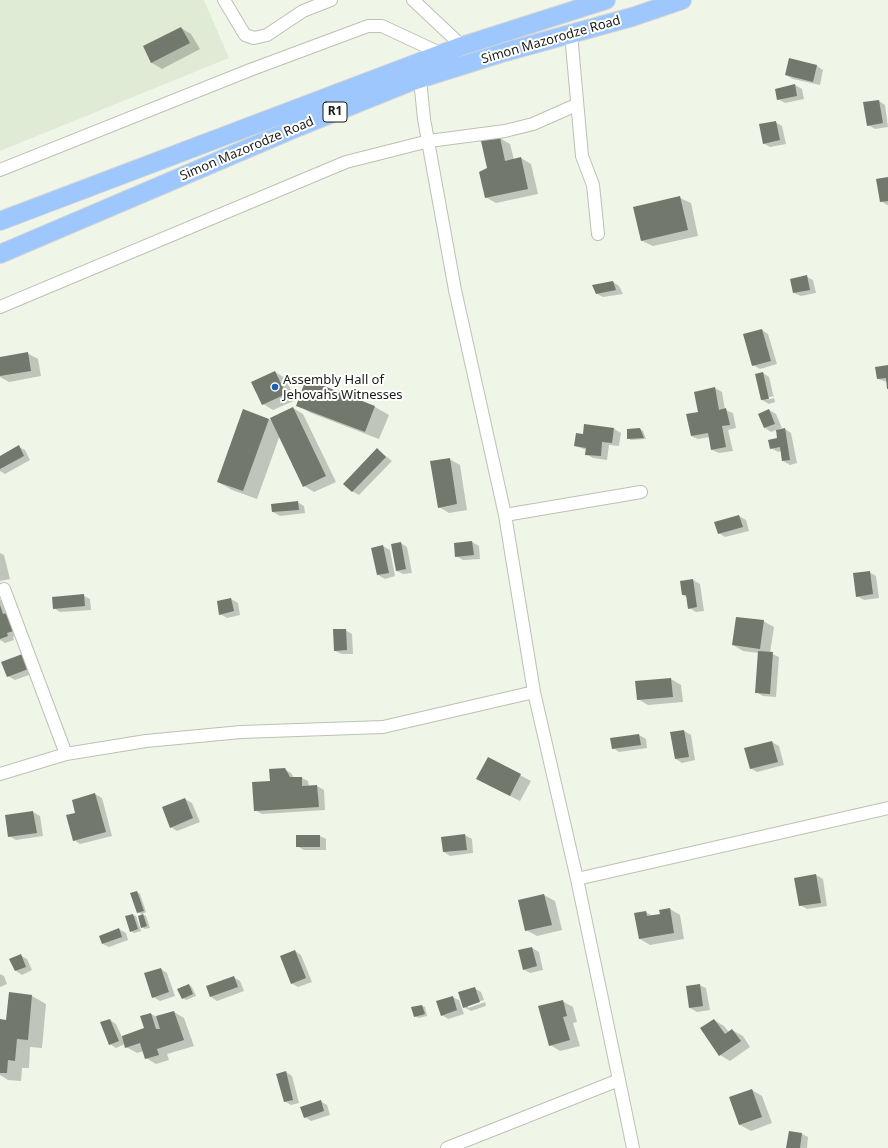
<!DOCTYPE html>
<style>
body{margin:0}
canvas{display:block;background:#eff6e8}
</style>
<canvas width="888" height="1148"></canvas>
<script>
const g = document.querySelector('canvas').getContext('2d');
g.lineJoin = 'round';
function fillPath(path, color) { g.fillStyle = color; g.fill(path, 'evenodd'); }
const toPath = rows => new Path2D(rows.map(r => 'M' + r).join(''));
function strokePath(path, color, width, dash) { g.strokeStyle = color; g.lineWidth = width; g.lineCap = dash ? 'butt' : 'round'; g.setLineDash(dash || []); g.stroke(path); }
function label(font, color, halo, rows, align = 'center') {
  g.font = font + ' "Noto Sans",sans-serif'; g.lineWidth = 4; g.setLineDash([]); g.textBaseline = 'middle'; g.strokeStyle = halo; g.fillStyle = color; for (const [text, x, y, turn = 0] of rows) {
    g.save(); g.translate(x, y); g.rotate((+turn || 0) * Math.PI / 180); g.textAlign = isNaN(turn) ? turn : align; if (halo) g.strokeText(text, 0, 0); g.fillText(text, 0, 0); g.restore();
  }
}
fillPath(toPath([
 [0,0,204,0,229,58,0,151]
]), '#e0ebd6');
fillPath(toPath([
 [181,28,191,34,200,49,162,69,152,63,145,47],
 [790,60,817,66,823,70,820,85,793,79,786,75],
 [795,85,802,89,804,99,785,103,778,99],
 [879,101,885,105,888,127,875,129,868,125],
 [775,122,782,126,786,144,770,147,763,143],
 [500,138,510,144,514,160,521,158,531,164,538,194,496,203,485,197,488,169],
 [888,178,888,205,887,205,881,201],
 [680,198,691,203,698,236,653,246,642,241],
 [807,277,813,280,816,293,801,296,794,293],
 [613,282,619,286,623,294,603,297,597,294],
 [762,330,768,334,777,364,760,369,753,365],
 [27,353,38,359,41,376,9,382,0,377,0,358],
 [888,366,888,389,887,382,878,379],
 [275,372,285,378,296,400,273,410,263,404],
 [763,373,769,377,775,402,769,404,762,400],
 [774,396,774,398,766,400,766,398],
 [306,381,375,407,389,415,379,439,311,413,297,405],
 [715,388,722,392,725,410,733,413,736,428,728,430,733,451,719,453,712,450,710,437,698,439,691,436],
 [293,408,303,414,336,482,314,492,304,486,280,435,257,499,232,490,218,482,269,419,273,422],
 [769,410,776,414,782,428,771,432,765,428],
 [585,425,614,429,621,433,619,446,609,445,607,460,593,458,586,454,587,450,575,446,584,436],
 [640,429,643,431,646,439,631,440,628,438],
 [785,429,791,433,797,463,790,465,783,461,781,451,778,452,771,448],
 [19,447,25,450,30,460,5,474,0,471,0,457],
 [377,449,392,461,359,495,352,491],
 [449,459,460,465,467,510,449,513,439,507],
 [297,502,304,506,305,513,280,516,273,512],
 [739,516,746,520,749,531,725,537,719,533],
 [472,542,479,546,480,559,463,560,456,556,455,544],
 [401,543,407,547,412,573,403,574,397,571],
 [383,546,390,550,395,576,385,579,378,575],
 [0,553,4,555,10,579,0,581],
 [869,572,876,576,879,598,864,600,857,596],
 [693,580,700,584,704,611,696,612,689,608,688,598,683,595],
 [84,596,90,599,91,610,60,612,54,608],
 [231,599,238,603,240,615,227,618,220,614],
 [0,600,4,602,23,633,13,637,14,640,5,643,0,640],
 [763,621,774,627,770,653,779,657,776,697,763,696,756,692,759,653,743,651,733,645],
 [345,630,352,634,353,654,342,654,335,651],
 [25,654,37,672,15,680,8,676],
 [671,679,681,685,683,702,648,705,638,699],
 [684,731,691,735,695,760,682,763,676,759,671,733],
 [639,735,646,739,647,748,619,752,613,748],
 [772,742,779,746,784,765,757,772,750,768],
 [488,758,531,781,520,801,488,785],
 [284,769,291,773,294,778,302,778,308,781,309,787,317,786,324,790,325,810,262,814,255,810,271,782],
 [95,794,102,798,112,836,80,844,74,840,76,813],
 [185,799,192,803,200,822,177,831,171,827],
 [33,812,40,816,43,836,16,840,9,836,6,816],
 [465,835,472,839,473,853,450,856,444,852],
 [320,836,326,839,326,850,304,850,297,846],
 [816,875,823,879,827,906,807,909,800,905,795,879],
 [137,892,140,894,146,912,142,914,146,916,150,928,145,929,142,927,143,915,138,912],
 [544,895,555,901,562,930,537,936,526,930,519,901],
 [670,909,680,915,684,939,650,945,640,939,646,912,653,916,661,915],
 [133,915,136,916,141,931,134,933,131,931],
 [119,929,126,933,128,940,109,947,103,944],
 [532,948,539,952,543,970,530,973,523,969],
 [295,951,301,955,312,982,298,987,291,983],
 [20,955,27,959,32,970,22,975,16,971],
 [161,969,167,973,175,996,160,1001,153,997],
 [0,974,4,976,7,984,0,987],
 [233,977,240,981,244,991,217,1001,211,997],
 [189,985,192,987,196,996,186,1000,183,998],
 [699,985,706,988,710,1010,697,1012,690,1008,687,986],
 [474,988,481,992,484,1000,468,1005,468,1008,485,1002,486,1006,471,1011,464,1007],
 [32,996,46,1004,42,1048,30,1047,29,1068,22,1068,21,1081,8,1080,0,1075,0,1020,7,1021],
 [452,997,459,1000,464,1014,448,1019,442,1015],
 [562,1001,573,1007,577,1022,573,1023,580,1046,560,1051,550,1045],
 [422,1006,425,1007,427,1016,418,1018,415,1016],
 [174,1012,184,1018,194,1046,167,1054,169,1060,156,1064,146,1058,144,1051,137,1053,126,1047,125,1044,116,1048,110,1044,110,1020,116,1024,122,1037,145,1029,151,1014,157,1017],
 [714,1020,724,1026,729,1032,732,1030,743,1036,750,1047,730,1061,720,1055],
 [286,1072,292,1076,299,1103,291,1105,284,1101],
 [752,1090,762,1096,772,1123,751,1131,740,1125,730,1098],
 [320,1101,327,1105,330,1115,311,1121,305,1117],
 [802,1134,808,1137,807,1148,787,1148]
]), '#0003');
fillPath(toPath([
 [181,27,190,43,151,63,143,46],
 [789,58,817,65,813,82,785,75],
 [795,84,797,96,777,100,775,89],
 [879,100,883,123,867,126,863,102],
 [776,121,780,140,763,144,759,124],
 [500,137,505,161,521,157,528,189,485,198,479,172,487,168,481,141],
 [888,177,888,201,880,202,876,179],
 [680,196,688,230,641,241,633,207],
 [807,275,810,290,793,293,790,279],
 [613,281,616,290,596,294,592,285],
 [762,329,771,361,752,366,743,334],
 [28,352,31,371,0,376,0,357],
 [888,365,888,389,887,389,886,378,877,379,875,367],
 [275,371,286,394,262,405,251,382],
 [763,372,769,399,761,400,755,374],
 [306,379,375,406,365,432,296,406],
 [715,387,719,410,726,408,730,425,722,426,726,447,711,450,708,433,691,436,686,414,698,412,694,392],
 [293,407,326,476,303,487,270,418],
 [243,409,269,419,243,491,217,482],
 [769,409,775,424,764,428,758,414],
 [584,424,614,428,612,443,602,442,601,456,585,455,586,448,574,446,576,433,583,434],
 [640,428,644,438,627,439,627,429],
 [785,428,790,460,782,461,780,447,770,449,768,440,777,438,776,430],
 [19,445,24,456,0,469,0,456],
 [377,448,386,457,352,492,343,484],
 [450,458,457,504,438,508,430,461],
 [298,501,299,510,272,512,271,504],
 [739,515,743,527,718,534,714,522],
 [472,541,474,555,455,557,454,543],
 [401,542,406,569,396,571,391,544],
 [383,545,389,573,377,575,371,548],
 [870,571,873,594,856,597,853,573],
 [693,579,697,607,688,609,686,595,682,595,680,581],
 [84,594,85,606,53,609,52,597],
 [231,598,234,611,219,615,217,601],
 [0,605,3,614,11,612,17,630,7,633,8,636,0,639],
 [736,617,764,620,760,649,732,645],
 [333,629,346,629,347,650,334,651],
 [758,651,773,652,770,694,755,693],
 [25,653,31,668,7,677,1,662],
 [671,678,673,697,637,700,635,681],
 [684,730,689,757,675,759,670,732],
 [639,734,641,745,612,749,610,738],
 [772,741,778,762,750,769,744,748],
 [488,757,521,774,510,796,476,779],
 [285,768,290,777,302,777,302,786,317,785,319,807,254,811,252,782,270,781,269,769],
 [95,793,106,832,73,841,66,815,75,813,72,800],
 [185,798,193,818,170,828,162,807],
 [33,811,37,833,8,837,5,815],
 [465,834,467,850,443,852,441,837],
 [296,835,320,835,320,847,296,847],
 [816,874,821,903,799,906,794,878],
 [137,891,144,911,137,913,130,893],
 [544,894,552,925,525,931,518,900],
 [670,908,674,933,639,939,634,913,646,911,647,916,660,914,659,910],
 [133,914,138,929,130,932,125,916],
 [143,914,147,926,141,928,138,916],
 [119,928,122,937,102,944,99,936],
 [532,947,537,966,523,970,518,950],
 [295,950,306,978,291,984,280,956],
 [21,954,26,967,15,971,9,959],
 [161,968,169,992,152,998,144,973],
 [234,976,238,987,210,997,206,986],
 [189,984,193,994,182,999,177,989],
 [700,984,703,1006,689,1008,686,986],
 [475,987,480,1002,463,1008,458,992],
 [9,992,32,995,28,1040,17,1039,15,1061,8,1060,7,1073,0,1073,0,1019,6,1020],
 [453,996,457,1010,441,1016,436,1001],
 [563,1000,567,1016,563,1017,570,1040,549,1046,538,1006],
 [422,1005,425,1014,414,1017,411,1007],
 [174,1011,184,1040,157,1049,159,1055,145,1059,140,1043,125,1048,122,1036,144,1028,140,1016,151,1013,156,1029,160,1029,156,1016],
 [110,1019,119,1041,109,1045,100,1022],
 [714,1019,725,1034,732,1029,741,1041,719,1056,700,1028],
 [286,1071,293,1100,284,1102,276,1074],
 [752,1089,762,1117,739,1125,729,1097],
 [321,1100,324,1111,304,1118,300,1107],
 [789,1131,802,1133,800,1148,786,1148]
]), '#72786c');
const minor = toPath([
 [224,0,245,35,254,38,267,35,303,11,331,0],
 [413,0,462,46],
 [571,34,582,156,593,185,598,234],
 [420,79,424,119,455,290,505,515,534,692,577,879,619,1080,447,1148],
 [0,170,250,70,368,26,382,26,442,54],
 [0,307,346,162,429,141,505,131,533,124,576,105],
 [505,515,641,492],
 [4,589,66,754],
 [0,774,66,754,146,741,241,732,383,727,534,692],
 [577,879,888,808],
 [619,1080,633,1148]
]);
const highway = toPath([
 [0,221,462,46,606,0],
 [0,254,291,130,410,82,505,52,632,17,682,0]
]);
strokePath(minor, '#bbc2b4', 14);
strokePath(highway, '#d5d6d5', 20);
strokePath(minor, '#fff', 12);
strokePath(highway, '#9dc7fd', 18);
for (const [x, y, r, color] of [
 [275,387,4,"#1962b1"]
]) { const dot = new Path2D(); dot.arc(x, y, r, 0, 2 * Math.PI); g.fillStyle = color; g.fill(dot); strokePath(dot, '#fff', 1.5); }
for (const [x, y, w] of [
 [335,112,24]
]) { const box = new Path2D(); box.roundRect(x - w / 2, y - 10, w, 20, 3); g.fillStyle = '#fff'; g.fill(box); strokePath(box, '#181b16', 1); }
label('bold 12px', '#181b16', null, [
 ["R1",335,112]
]);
label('13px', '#181b16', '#fff', [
 ["Simon Mazorodze Road",551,40,-16],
 ["Simon Mazorodze Road",247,149,-23]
]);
label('13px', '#181b16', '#fff', [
 ["Assembly Hall of",283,380],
 ["Jehovahs Witnesses",283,395]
], 'left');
</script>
